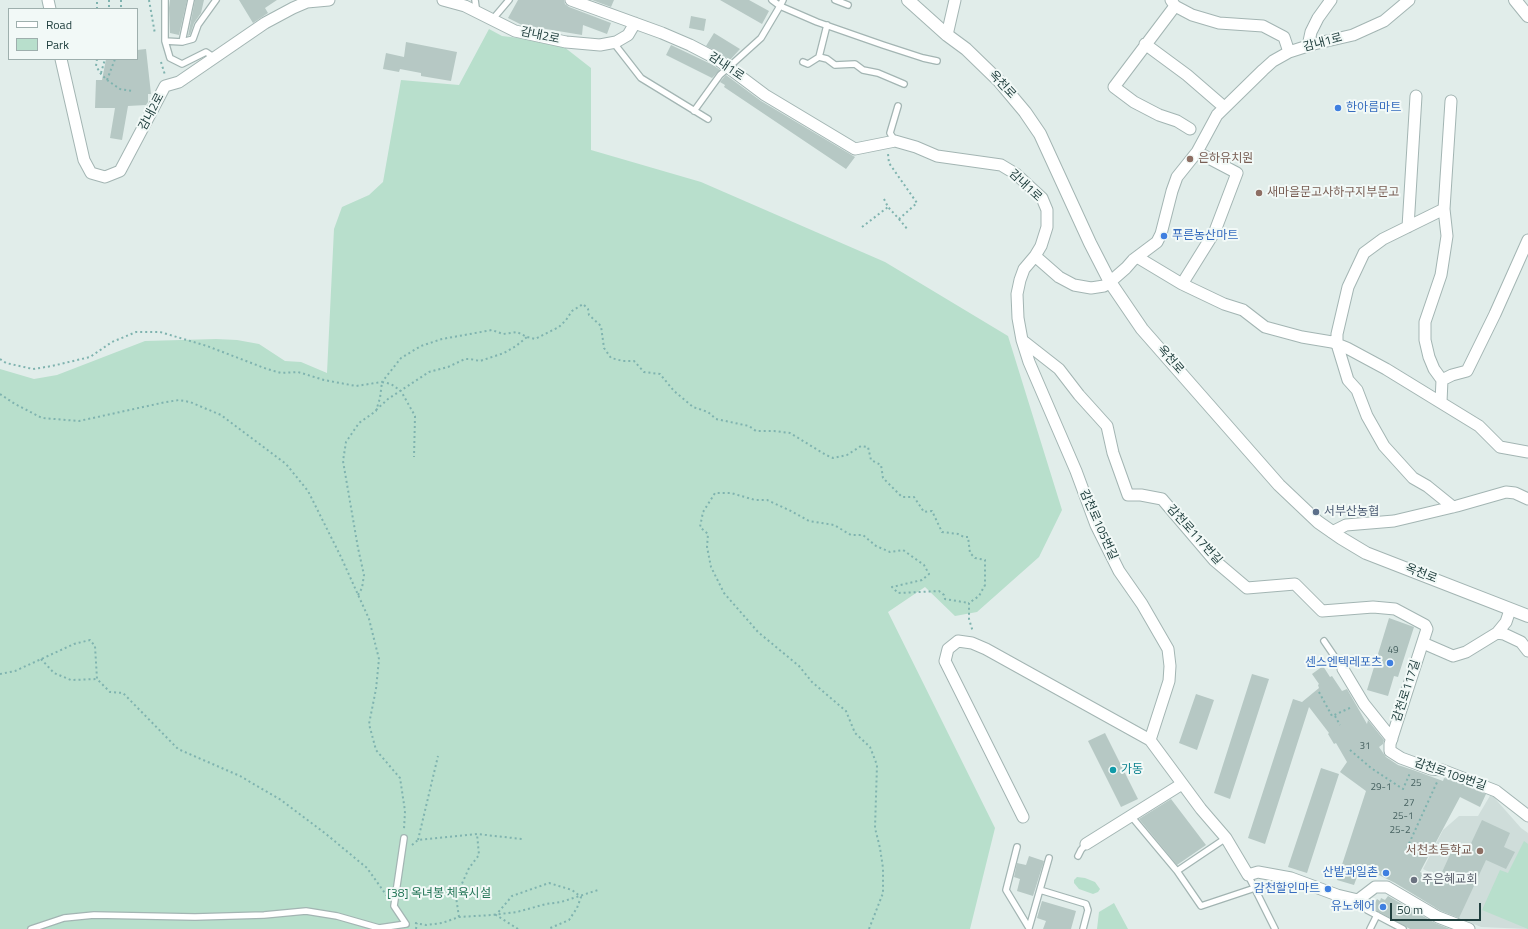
<!DOCTYPE html>
<meta charset="utf-8">
<style>
body{margin:0}
#map{position:relative;width:1528px;height:929px;overflow:hidden;background:#e1edea;font-family:"Titillium Web",sans-serif}
canvas{display:block}
.legend{position:absolute;left:8px;top:8px;width:130px;height:52px;box-sizing:border-box;background:#f2f9f7;border:1px solid #9eafad;margin:0;padding:5px 7px;list-style:none;font-size:12px;color:#203f3e}
.legend li{display:flex;align-items:center;gap:8px;height:20px}
.legend b{width:20px;border:1px solid #9eafad}
.scale{position:absolute;left:1390px;top:903px;width:91px;height:18px;box-sizing:border-box;border:2px solid #203f3e;border-top:0;padding-left:5px;font-size:12px;line-height:14px;white-space:nowrap;color:#203f3e;-webkit-text-stroke:3px #f2f9f7;paint-order:stroke}
</style>
<div id="map">
<canvas width="1528" height="929"></canvas>
<ul class="legend">
<li><b style="height:5px;background:#fff"></b>Road</li>
<li><b style="height:11px;background:#b8dfcc"></b>Park</li>
</ul>
<div class="scale">50 m</div>
</div>
<script>
const g = document.querySelector('canvas').getContext('2d');
g.lineJoin = 'round';
function fillPath(path, color) { g.fillStyle = color; g.fill(path, 'evenodd'); }
const toPath = rows => new Path2D(rows.map(r => 'M' + r).join(''));
function strokePath(path, color, width, dash) { g.strokeStyle = color; g.lineWidth = width; g.lineCap = dash ? 'butt' : 'round'; g.setLineDash(dash || []); g.stroke(path); }
function label(font, color, halo, rows, align = 'center') {
  g.font = font + ' "Titillium Web","Noto Sans KR",sans-serif'; g.lineWidth = 4; g.setLineDash([]); g.textBaseline = 'middle'; g.strokeStyle = halo; g.fillStyle = color; for (const [text, x, y, turn = 0] of rows) {
    g.save(); g.translate(x, y); g.rotate((+turn || 0) * Math.PI / 180); g.textAlign = isNaN(turn) ? turn : align; if (halo) g.strokeText(text, 0, 0); g.fillText(text, 0, 0); g.restore();
  }
}
fillPath(toPath([
 [1491,794,1521,828,1528,833,1528,929,1481,927,1435,908,1446,880,1423,869,1443,830,1459,816,1478,816]
]), '#cfddda');
fillPath(toPath([
 [489,29,502,36,559,43,591,68,591,150,701,182,885,262,1008,336,1062,510,1039,557,977,612,955,616,925,587,888,612,995,828,970,929,0,929,0,369,34,379,57,375,145,341,216,339,237,340,259,344,285,361,301,362,327,373,334,229,342,207,369,195,383,182,401,80,459,85],
 [1524,841,1528,844,1528,929,1482,910,1500,870,1508,873],
 [1077,877,1085,878,1095,882,1100,889,1098,892,1093,894,1079,889,1074,883,1074,880],
 [1114,903,1128,929,1097,929,1099,912]
]), '#b8dfcc');
fillPath(toPath([
 [170,0,187,0,179,35,170,33,169,8],
 [195,0,204,0,201,13,194,23,190,35,188,36],
 [239,0,277,0,265,8,268,13,253,23],
 [518,0,564,0,565,4,569,7,611,23,607,34,583,25,582,35,522,25,508,18],
 [592,0,614,0,611,7],
 [720,0,749,0,769,11,762,24],
 [691,16,706,19,704,31,689,28],
 [714,33,740,49,730,60,720,53,706,46],
 [406,42,457,52,451,81,421,76,421,73,400,69,399,72,383,69,386,53,404,57],
 [671,45,713,65,720,70,712,78,666,55],
 [146,49,151,94,148,94,148,102,146,105,128,106,122,140,110,138,115,108,95,108,96,80,102,80,106,59,137,59,137,50],
 [726,75,761,101,855,157,846,169,724,87,725,85,720,82],
 [1389,618,1414,627,1398,677,1394,676,1388,696,1367,690],
 [1323,666,1330,677,1332,676,1342,691,1347,689,1367,724,1368,720,1384,740,1383,744,1379,747,1386,757,1398,765,1413,770,1443,781,1444,778,1486,794,1480,807,1460,797,1420,872,1438,881,1453,848,1466,854,1482,820,1510,833,1504,847,1515,852,1506,869,1486,860,1459,918,1441,911,1395,883,1361,866,1354,885,1337,880,1366,791,1340,772,1347,762,1336,743,1334,744,1328,734,1329,733,1309,707,1265,844,1248,838,1293,699,1302,702,1319,688,1318,685,1319,684,1312,674],
 [1252,674,1269,679,1230,799,1214,793],
 [1196,694,1214,700,1197,750,1179,743],
 [1105,733,1138,799,1121,807,1088,741],
 [1321,768,1339,774,1307,873,1288,867],
 [1171,799,1206,845,1177,865,1139,819],
 [1029,856,1044,861,1033,896,1017,891,1020,879,1014,877,1017,863,1026,865],
 [1388,896,1435,923,1450,929,1410,929,1372,908,1377,899,1380,901,1381,898,1385,900],
 [1042,901,1076,911,1071,929,1043,929,1046,921,1037,918]
]), '#b6c8c4');
const service = toPath([
 [165,0,165,41,170,58,182,64,206,52,215,58],
 [772,0,780,6,817,22,883,45,923,58,937,61],
 [835,0,848,5],
 [475,11,476,7,475,0],
 [492,20,509,0],
 [165,41,182,42,193,39,198,25,216,0],
 [182,42,191,0],
 [613,42,641,78,708,119],
 [819,57,827,25],
 [803,62,808,64,819,57,827,59,835,65,855,64,863,70,878,73,904,84],
 [694,111,720,75,761,38,780,6,783,0],
 [895,141,890,133,898,106],
 [1324,641,1343,669],
 [1131,816,1177,871,1201,906,1255,888],
 [1017,847,1006,890,1029,928,1049,858],
 [1078,856,1081,850,1086,844],
 [1177,871,1226,838],
 [1248,875,1275,929],
 [1040,890,1086,904,1088,910,1083,929],
 [1362,897,1364,905,1367,910,1403,929],
 [31,929,64,918,94,915,195,917,264,915,306,911,337,916,379,928,406,924,394,906,404,838],
 [1370,929,1377,915]
]);
const minor = toPath([
 [48,0,50,9],
 [443,0,465,6,515,31,566,42,600,45,616,42,628,35,635,23],
 [571,0,662,33,690,45,717,59,765,95,855,149,895,141,916,147,937,156,1001,165,1016,174,1042,198,1047,210,1047,227,1041,246,1035,256,1059,277,1074,285,1091,288,1104,286,1110,282,1126,268,1133,260,1157,242,1161,234,1172,191,1177,177,1197,152,1217,115,1263,70,1273,61,1289,52,1314,44,1353,35,1384,21,1409,0],
 [1171,0,1175,6,1192,15,1219,23,1263,26,1284,37,1289,52],
 [1175,6,1114,87,1134,102,1159,115,1177,121,1190,129],
 [947,35,955,0],
 [1145,44,1187,75,1224,107],
 [1308,46,1311,32,1318,18,1331,0],
 [61,59,84,160,91,173,105,177,120,171,165,86,179,82,265,23,293,8,307,2,329,0],
 [1444,209,1383,239,1364,253,1348,287,1337,334,1337,344,1348,380,1357,390,1367,416,1384,446,1413,478,1427,486,1453,507],
 [1408,227,1416,96],
 [1035,256,1024,269,1020,280,1017,294,1018,318,1022,340,1029,362,1076,471,1096,525,1119,571,1142,604,1168,649,1170,666,1169,681,1150,740],
 [1137,257,1182,284,1215,231,1237,173,1197,152],
 [1182,284,1224,304,1243,310,1265,327,1302,337,1332,342,1347,348,1386,369,1479,426,1500,447,1528,452],
 [1022,340,1059,369,1079,395,1107,426,1113,453,1128,495,1141,495,1162,499,1214,560,1247,588,1295,584,1322,611,1373,607,1395,609,1425,625,1427,629,1390,744,1390,751,1401,758,1431,769,1442,770,1496,791,1528,816],
 [1442,380,1434,369,1429,357,1425,340,1425,322,1441,275,1447,236,1444,209,1451,101],
 [1441,402,1442,380,1452,375,1467,371,1495,314,1528,240],
 [1332,532,1346,525,1394,521,1457,506,1506,492,1515,493,1528,499],
 [1497,633,1506,622,1510,610],
 [1423,643,1453,656,1466,652,1497,633,1504,634,1521,642,1528,651],
 [1343,669,1364,704,1392,739],
 [1023,817,945,661,948,649,958,641,972,643,986,649,1150,740,1201,809,1226,838,1248,875,1258,872,1291,878,1337,895,1358,900,1375,887,1387,887,1438,917,1469,929],
 [1086,844,1182,784]
]);
const tertiary = toPath([
 [908,0,947,35,966,49,999,81,1025,112,1040,134,1090,243,1110,282,1142,329,1279,485,1318,522,1341,538,1366,553,1528,616],
 [1515,0,1528,16]
]);
strokePath(service, '#a3b5b3', 8);
strokePath(minor, '#a3b5b3', 13);
strokePath(tertiary, '#a3b5b3', 14);
strokePath(toPath([
 [109,0,109,9],
 [121,0,121,9],
 [149,0,155,34],
 [97,9,97,0],
 [97,59,96,66,101,74,107,80,120,89,132,91],
 [161,62,165,75],
 [101,73,105,59],
 [107,80,115,59],
 [884,199,888,207,899,219,917,203,889,163,888,154],
 [899,219,908,230],
 [862,227,888,207],
 [0,359,6,363,33,369,52,366,90,357,112,342,136,332,160,332,207,346,267,369,281,373,298,372,324,380,356,386,382,382,401,358,421,346,442,339,492,330,503,334,517,332,527,337,535,339,559,327,566,320,572,311,583,304,588,309,589,315,601,326,604,348,611,358,623,361,634,361,644,372,660,374,674,391,693,407,708,412,716,419,749,426,756,431,774,431,790,433,826,455,833,458,847,455,861,446,868,447,871,460,881,465,883,478,902,497,914,497,924,512,932,511,942,532,958,534,964,537,968,537,970,553,975,558,985,560,985,585,979,596,969,603,969,619,973,632],
 [0,394,15,404,42,418,79,421,166,402,179,400,190,402,221,415,286,464,308,491,341,557,369,619,379,659,376,689,369,724,376,750,400,778,405,811,404,829],
 [376,410,388,399,429,372,448,367,465,359,470,359,480,361,504,353,516,346,527,337],
 [358,595,362,588,364,575,358,548,343,461,346,442,359,423,376,411,380,398,382,382,391,384,401,391,415,416,414,457],
 [41,659,54,673,71,680,97,679],
 [0,674,15,671,74,644,90,640,95,646,97,679,110,692,123,693,178,749,240,776,281,800,326,834,367,868,387,896],
 [1319,692,1332,716,1352,707],
 [1335,716,1340,725],
 [1350,750,1371,768,1403,789,1410,773],
 [418,840,438,756],
 [412,845,418,840,477,834,522,839],
 [1407,848,1438,780],
 [459,917,456,897,469,868,479,855,477,834],
 [415,923,426,925,442,923,459,917,492,915,517,912,546,904,561,902,598,890],
 [416,929,417,923],
 [518,929,496,915,512,896,549,883,572,890,581,897,577,908,569,920,548,929],
 [869,929,883,893,883,868,880,848,875,828,877,765,870,747,855,733,846,711,812,682,799,666,758,632,724,593,711,567,707,547,708,534,700,527,703,512,715,493,731,493,755,500,767,500,791,511,809,521,834,525,851,535,863,535,876,546,890,552,903,550,924,565,929,574,922,580,892,587,898,593,939,591,944,595,945,599,969,603]
]), '#7fb3af', 2, [2, 3]);
strokePath(service, '#fff', 5.5);
strokePath(minor, '#fff', 11);
strokePath(tertiary, '#fff', 12);
for (const [x, y, r, color] of [
 [1338,108,4,"#3f7fe0"],
 [1190,159,4,"#8d6e63"],
 [1259,193,4,"#8d6e63"],
 [1164,236,4,"#3f7fe0"],
 [1316,512,4,"#5c6f8a"],
 [1390,663,4,"#3f7fe0"],
 [1113,770,4,"#0f9aa8"],
 [1480,851,4,"#8d6e63"],
 [1386,873,4,"#3f7fe0"],
 [1414,880,4,"#6b7280"],
 [1328,889,4,"#3f7fe0"],
 [1383,907,4,"#3f7fe0"]
]) { const dot = new Path2D(); dot.arc(x, y, r, 0, 2 * Math.PI); g.fillStyle = color; g.fill(dot); strokePath(dot, '#f2f9f7', 1.5); }
label('10px', '#466160', null, [
 ["49",1393,651],
 ["31",1365,747],
 ["25",1416,784],
 ["29-1",1381,788],
 ["27",1409,804],
 ["25-1",1403,817],
 ["25-2",1400,831]
]);
label('12px', '#203f3e', '#f2f9f7', [
 ["감내2로",540,36,12],
 ["감내1로",1323,43,-15],
 ["감내1로",726,67,34],
 ["옥천로",1002,85,47],
 ["감내2로",152,112,-62],
 ["감내1로",1025,186,43],
 ["옥천로",1170,360,49],
 ["감천로105번길",1098,525,66],
 ["감천로117번길",1194,535,48],
 ["옥천로",1421,574,21],
 ["감천로117길",1407,691,-72],
 ["감천로109번길",1450,775,19]
]);
label('12px', '#366cbe', '#f2f9f7', [
 ["한아름마트",1346,108,"left"],
 ["푸른농산마트",1172,236,"left"],
 ["센스엔텍레포츠",1382,663],
 ["산밭과일촌",1378,873],
 ["감천할인마트",1320,889],
 ["유노헤어",1375,907]
], 'right');
label('12px', '#785e54', '#f2f9f7', [
 ["은하유치원",1198,159],
 ["새마을문고사하구지부문고",1267,193],
 ["서천초등학교",1472,851,"right"]
], 'left');
label('12px', '#4e5e75', '#f2f9f7', [
 ["서부산농협",1324,512]
], 'left');
label('12px', '#0d838f', '#f2f9f7', [
 ["가동",1121,770]
], 'left');
label('12px', '#5b616d', '#f2f9f7', [
 ["주은혜교회",1422,880]
], 'left');
label('12px', '#27785a', '#f2f9f7', [
 ["[38] 옥녀봉 체육시설",439,894]
]);
</script>
